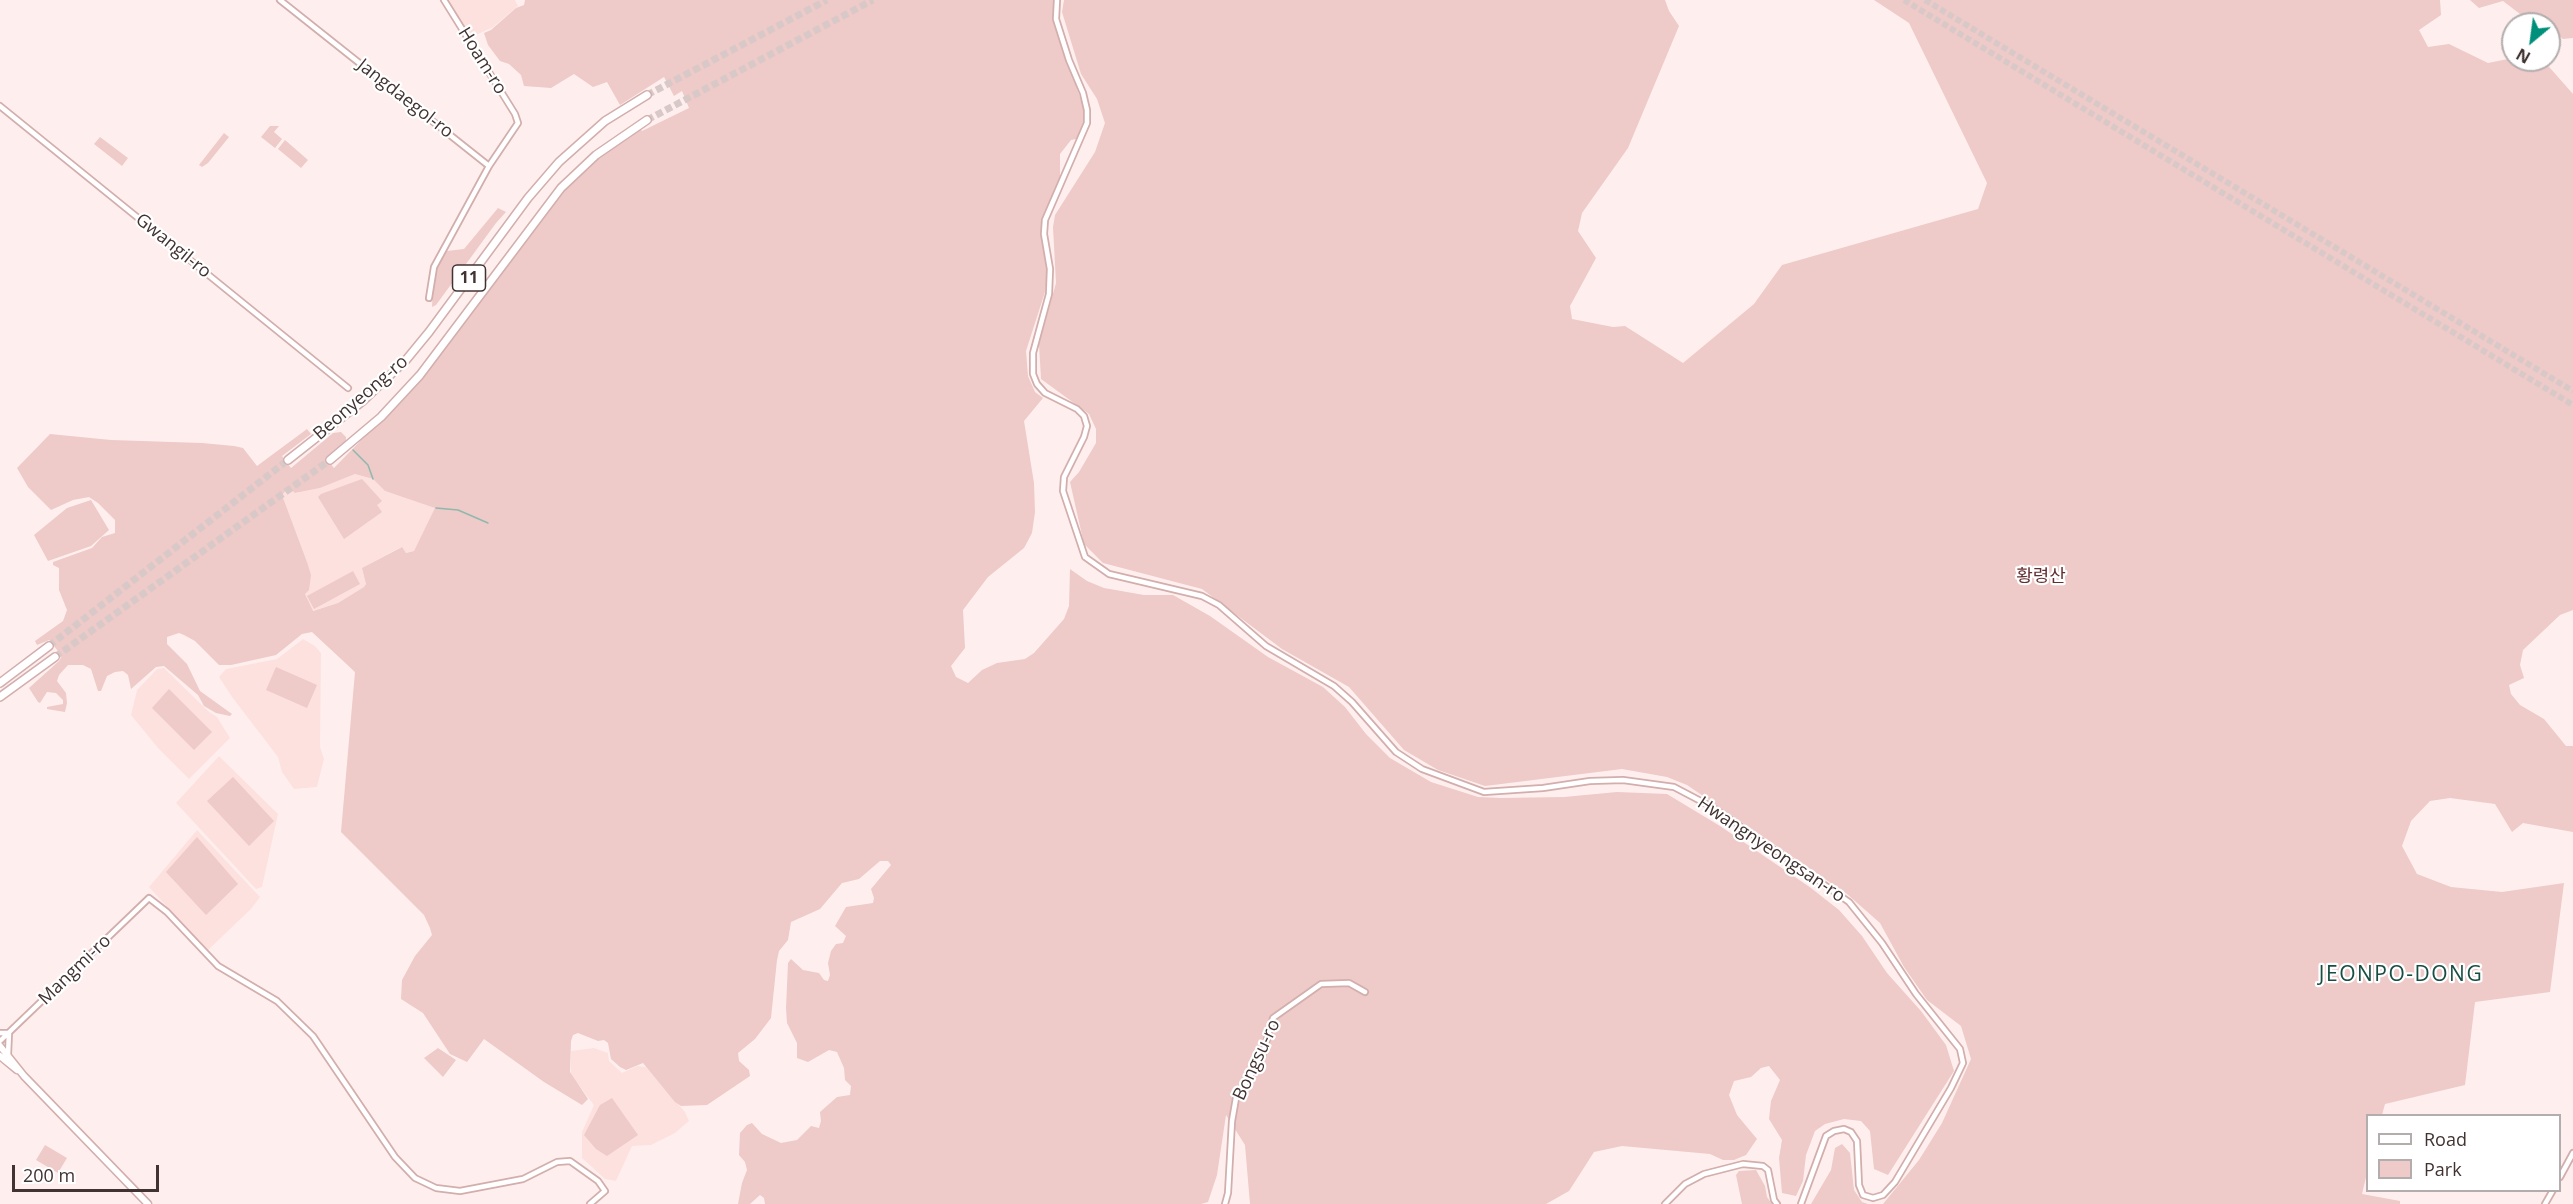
<!DOCTYPE html>
<meta charset="utf-8">
<style>
body{margin:0}
#map{position:relative;width:2573px;height:1204px;overflow:hidden;background:#feefee;font-family:"Open Sans",sans-serif}
canvas{display:block}
.legend{position:absolute;left:2366px;top:1114px;width:195px;height:78px;box-sizing:border-box;background:#fff;border:2px solid #b3adad;margin:0;padding:8px 10px;list-style:none;font-size:18px;color:#413332}
.legend li{display:flex;align-items:center;gap:12px;height:30px}
.legend b{width:30px;border:2px solid #b3adad}
.north{position:absolute;left:2501px;top:12px;width:60px;height:60px;box-sizing:border-box;background:#fff;border:2px solid #b3adad;border-radius:50%;rotate:209deg;font-size:16px;font-weight:700;line-height:24px;text-align:center;color:#413332}
.north::after{content:'';display:block;margin:auto;width:21px;height:27px;background:#008f7a;clip-path:polygon(50% 0,100% 100%,50% 72%,0 100%)}
.scale{position:absolute;left:12px;top:1165px;width:147px;height:27px;box-sizing:border-box;border:3px solid #413332;border-top:0;padding-left:8px;font-size:18px;line-height:21px;white-space:nowrap;color:#413332;-webkit-text-stroke:4px #fff;paint-order:stroke}
</style>
<div id="map">
<canvas width="2573" height="1204"></canvas>
<ul class="legend">
<li><b style="height:8px;background:#fff"></b>Road</li>
<li><b style="height:16px;background:#eecac8"></b>Park</li>
</ul>
<div class="north">N</div>
<div class="scale">200 m</div>
</div>
<script>
const g = document.querySelector('canvas').getContext('2d');
g.lineJoin = 'round';
function fillPath(path, color) { g.fillStyle = color; g.fill(path, 'evenodd'); }
const toPath = rows => new Path2D(rows.map(r => 'M' + r).join(''));
function strokePath(path, color, width, dash) { g.strokeStyle = color; g.lineWidth = width; g.lineCap = dash ? 'butt' : 'round'; g.setLineDash(dash || []); g.stroke(path); }
function label(font, color, halo, rows, align = 'center') {
  g.font = font + ' "Open Sans","Noto Sans KR",sans-serif'; g.lineWidth = 4.5; g.setLineDash([]); g.textBaseline = 'middle'; g.strokeStyle = halo; g.fillStyle = color; for (const [text, x, y, turn = 0] of rows) {
    g.save(); g.translate(x, y); g.rotate((+turn || 0) * Math.PI / 180); g.textAlign = isNaN(turn) ? turn : align; if (halo) g.strokeText(text, 0, 0); g.fillText(text, 0, 0); g.restore();
  }
}
fillPath(toPath([
 [448,0,515,0,518,6,493,27,476,35,466,33],
 [355,474,373,479,385,491,436,508,414,551,406,553,401,547,362,568,366,584,364,587,338,603,312,611,305,594,307,562,282,495,289,487,296,493,320,488],
 [303,639,315,646,321,653,320,747,324,759,317,787,294,789,282,772,278,757,232,697,219,677,226,669,277,659],
 [164,668,208,711,217,717,230,738,189,779,158,748,131,715,137,690,157,669],
 [219,756,278,814,262,887,256,889,176,803],
 [197,830,260,897,251,909,207,951,149,887],
 [594,1048,608,1053,609,1061,622,1073,637,1066,646,1067,685,1112,689,1121,675,1133,651,1145,632,1146,616,1181,605,1179,582,1158,582,1132,594,1105,571,1075,571,1051]
]), '#fde1df');
fillPath(toPath([
 [525,0,1055,0,1053,18,1084,109,1083,126,1076,139,1071,140,1060,154,1060,178,1043,216,1042,227,1047,278,1045,292,1026,351,1028,376,1035,392,1043,398,1024,421,1034,483,1035,512,1032,533,1024,548,988,577,963,610,965,648,951,666,956,677,968,683,982,670,997,663,1025,659,1034,653,1064,619,1069,606,1070,569,1087,581,1104,588,1144,595,1173,595,1210,616,1268,657,1323,687,1345,707,1366,734,1390,758,1431,782,1478,797,1501,798,1564,797,1617,792,1667,794,1720,826,1811,888,1839,910,1862,936,1887,973,1921,1011,1946,1045,1954,1071,1888,1175,1874,1169,1870,1131,1861,1121,1844,1119,1825,1124,1815,1131,1806,1155,1803,1181,1796,1196,1782,1193,1779,1158,1782,1140,1769,1119,1771,1101,1780,1080,1769,1066,1761,1068,1751,1077,1734,1081,1729,1095,1737,1115,1757,1139,1746,1155,1734,1160,1723,1160,1710,1154,1622,1146,1594,1152,1569,1191,1546,1204,1250,1204,1245,1145,1226,1115,1217,1175,1208,1202,1201,1204,765,1204,764,1198,760,1195,750,1204,738,1204,742,1183,747,1170,745,1162,739,1155,740,1133,747,1125,752,1123,762,1134,781,1143,797,1140,811,1126,819,1128,821,1121,820,1112,837,1097,850,1095,851,1086,845,1080,844,1068,837,1052,829,1050,808,1062,797,1058,797,1043,787,1023,786,1008,788,963,791,959,803,970,819,973,824,980,828,981,830,975,828,963,831,951,836,944,843,943,846,936,835,926,846,907,873,903,874,898,871,889,891,865,888,861,880,861,859,879,842,883,820,909,791,922,788,940,779,951,777,960,771,1018,755,1039,738,1053,739,1061,749,1070,750,1076,707,1105,681,1106,675,1102,643,1063,626,1070,620,1067,611,1059,608,1043,604,1040,598,1041,578,1033,573,1035,571,1041,570,1072,588,1099,582,1105,544,1082,484,1039,467,1062,450,1054,423,1013,401,999,402,980,415,956,432,935,430,928,424,915,341,832,355,672,312,632,302,634,276,655,231,665,219,665,195,641,184,635,179,633,167,637,167,644,187,664,200,691,232,714,230,716,216,713,204,706,198,695,164,666,156,667,131,689,128,675,123,671,115,672,107,676,101,691,98,691,91,669,83,665,68,665,59,675,57,681,66,693,67,703,65,712,47,709,47,707,63,704,63,700,56,693,47,692,40,703,38,702,29,688,59,661,62,656,49,640,37,645,35,641,63,621,67,610,59,590,59,568,53,565,53,562,92,548,102,537,115,533,115,520,98,503,89,497,73,500,51,510,28,487,17,468,50,434,111,440,202,443,234,446,243,448,257,466,307,429,311,434,282,456,291,468,333,433,341,432,346,437,346,442,326,458,334,468,419,381,565,188,591,163,640,128,642,131,689,108,682,91,674,96,664,77,620,105,607,82,593,87,574,74,551,88,524,86,521,75,509,64,500,61,488,45,484,33,491,30,516,8,524,5],
 [355,474,373,479,385,491,435,508,414,551,406,553,402,547,362,568,366,584,364,587,338,603,313,611,305,594,309,590,311,575,307,562,282,495,289,487,295,493,320,488],
 [1064,0,1665,0,1669,11,1679,26,1628,148,1582,213,1578,231,1596,258,1570,306,1572,319,1613,327,1625,326,1683,363,1754,304,1782,265,1978,209,1987,183,1909,23,1874,0,2440,0,2441,15,2419,30,2428,47,2449,44,2488,63,2508,59,2501,48,2508,41,2513,42,2513,60,2543,60,2573,94,2573,610,2560,615,2523,650,2520,665,2524,678,2509,685,2511,694,2520,705,2544,719,2566,746,2573,746,2573,832,2523,823,2512,832,2495,804,2450,798,2430,801,2411,821,2402,846,2417,874,2451,887,2502,892,2564,883,2550,992,2475,1002,2465,1085,2385,1104,2382,1115,2368,1116,2367,1173,2362,1194,2400,1201,2400,1204,1883,1204,1919,1160,1942,1123,1971,1059,1961,1026,1927,1000,1904,967,1880,923,1847,894,1687,785,1667,777,1622,769,1485,786,1438,770,1404,750,1349,687,1282,649,1202,589,1103,563,1084,544,1070,482,1079,472,1096,443,1096,429,1089,414,1041,379,1039,344,1056,283,1053,227,1055,215,1095,152,1105,123,1097,99,1081,74,1062,12],
 [2470,0,2573,0,2573,38,2563,39,2549,28,2549,24,2520,14,2503,1,2479,8],
 [270,126,279,126,274,132,282,139,275,148,261,137],
 [224,133,229,137,208,163,202,167,199,165],
 [100,137,128,158,122,166,94,144],
 [285,140,308,160,301,168,278,149],
 [498,208,506,212,496,223,436,305,432,307,434,271,447,251,464,249],
 [362,479,382,501,377,505,382,512,344,539,318,497,321,494],
 [91,500,109,530,91,546,48,561,34,535,67,508],
 [353,571,360,584,314,609,307,596],
 [276,667,317,685,307,708,266,690],
 [169,689,212,732,194,750,152,708],
 [233,777,274,821,249,846,207,801],
 [197,837,238,884,206,915,166,872],
 [438,1048,456,1060,443,1077,424,1058],
 [612,1098,638,1135,607,1156,596,1149,584,1135,600,1105],
 [1842,1144,1850,1153,1854,1190,1862,1202,1868,1204,1811,1204,1831,1170,1835,1148],
 [45,1145,67,1158,58,1173,36,1160],
 [1756,1170,1765,1186,1767,1197,1772,1204,1742,1204,1736,1175,1739,1171]
]), '#eecac8');
strokePath(toPath([
 [353,450,368,465,373,479],
 [436,508,458,510,488,523]
]), '#8fb8ae', 1.5);
strokePath(toPath([
 [1904,0,2573,405],
 [1925,0,2573,391]
]), '#d8c9c8', 6, [6, 3]);
strokePath(toPath([
 [647,95,827,0],
 [647,120,873,0],
 [49,646,288,460],
 [55,657,330,460]
]), '#d8c9c8', 7, [7, 3.5]);
const minor = toPath([
 [280,0,489,166],
 [1057,0,1056,19,1069,60,1083,93,1087,110,1087,123,1045,220,1044,234,1050,269,1049,294,1033,353,1033,374,1037,384,1045,393,1077,409,1084,416,1087,426,1084,437,1064,477,1063,491,1085,557,1109,574,1202,596,1219,605,1266,646,1334,686,1352,702,1396,752,1422,769,1484,792,1543,788,1590,781,1623,780,1674,787,1714,808,1849,902,1882,943,1916,994,1960,1049,1963,1063,1951,1088,1895,1182,1883,1195,1873,1198,1863,1195,1859,1185,1857,1141,1851,1132,1844,1129,1834,1131,1826,1136,1801,1204],
 [0,106,348,388],
 [429,298,434,267,489,166,518,123,515,114,444,0],
 [0,1033,9,1033,8,1055],
 [0,1041,149,898,167,912,218,966,277,1001,313,1036,395,1157,415,1178,436,1188,460,1191,523,1179,557,1162,570,1161,598,1181,605,1191,590,1204],
 [2560,1177,2573,1153],
 [1225,1204,1228,1193,1232,1121,1236,1098,1262,1057,1273,1018,1321,984,1349,983,1365,992],
 [1665,1204,1685,1184,1704,1174,1743,1164,1763,1166,1768,1170,1774,1200,1777,1204],
 [2545,1204,2553,1190]
]);
const major = toPath([
 [0,1046,24,1076,148,1204],
 [0,1056,17,1070]
]);
const highway = toPath([
 [288,460,364,400,406,360,429,332,528,198,559,162,605,121,647,95],
 [330,460,381,417,420,375,561,188,596,155,647,120],
 [0,683,49,646],
 [0,697,55,657]
]);
strokePath(minor, '#d2aeac', 8);
strokePath(major, '#d2aeac', 9);
strokePath(highway, '#d2aeac', 10);
strokePath(minor, '#fff', 4.5);
strokePath(major, '#fff', 6);
strokePath(highway, '#fff', 7);
for (const [x, y, w] of [
 [469,278,33]
]) { const box = new Path2D(); box.roundRect(x - w / 2, y - 13, w, 26, 4.5); g.fillStyle = '#fff'; g.fill(box); strokePath(box, '#413332', 1.5); }
label('bold 16px', '#413332', null, [
 ["11",469,278]
]);
label('18px', '#413332', '#fff', [
 ["Hoam-ro",482,61,58],
 ["Jangdaegol-ro",405,99,38],
 ["Gwangil-ro",173,246,39],
 ["Beonyeong-ro",361,398,-41],
 ["Hwangnyeongsan-ro",1771,850,34],
 ["Mangmi-ro",75,970,-44],
 ["Bongsu-ro",1257,1060,-65]
]);
label('18px', '#632e2f', '#fff', [
 ["황령산",2041,577]
]);
g.letterSpacing = '1.5px';
label('21px', '#174e43', '#fff', [
 ["JEONPO-DONG",2401,975]
]);
g.letterSpacing = '0px';
</script>
